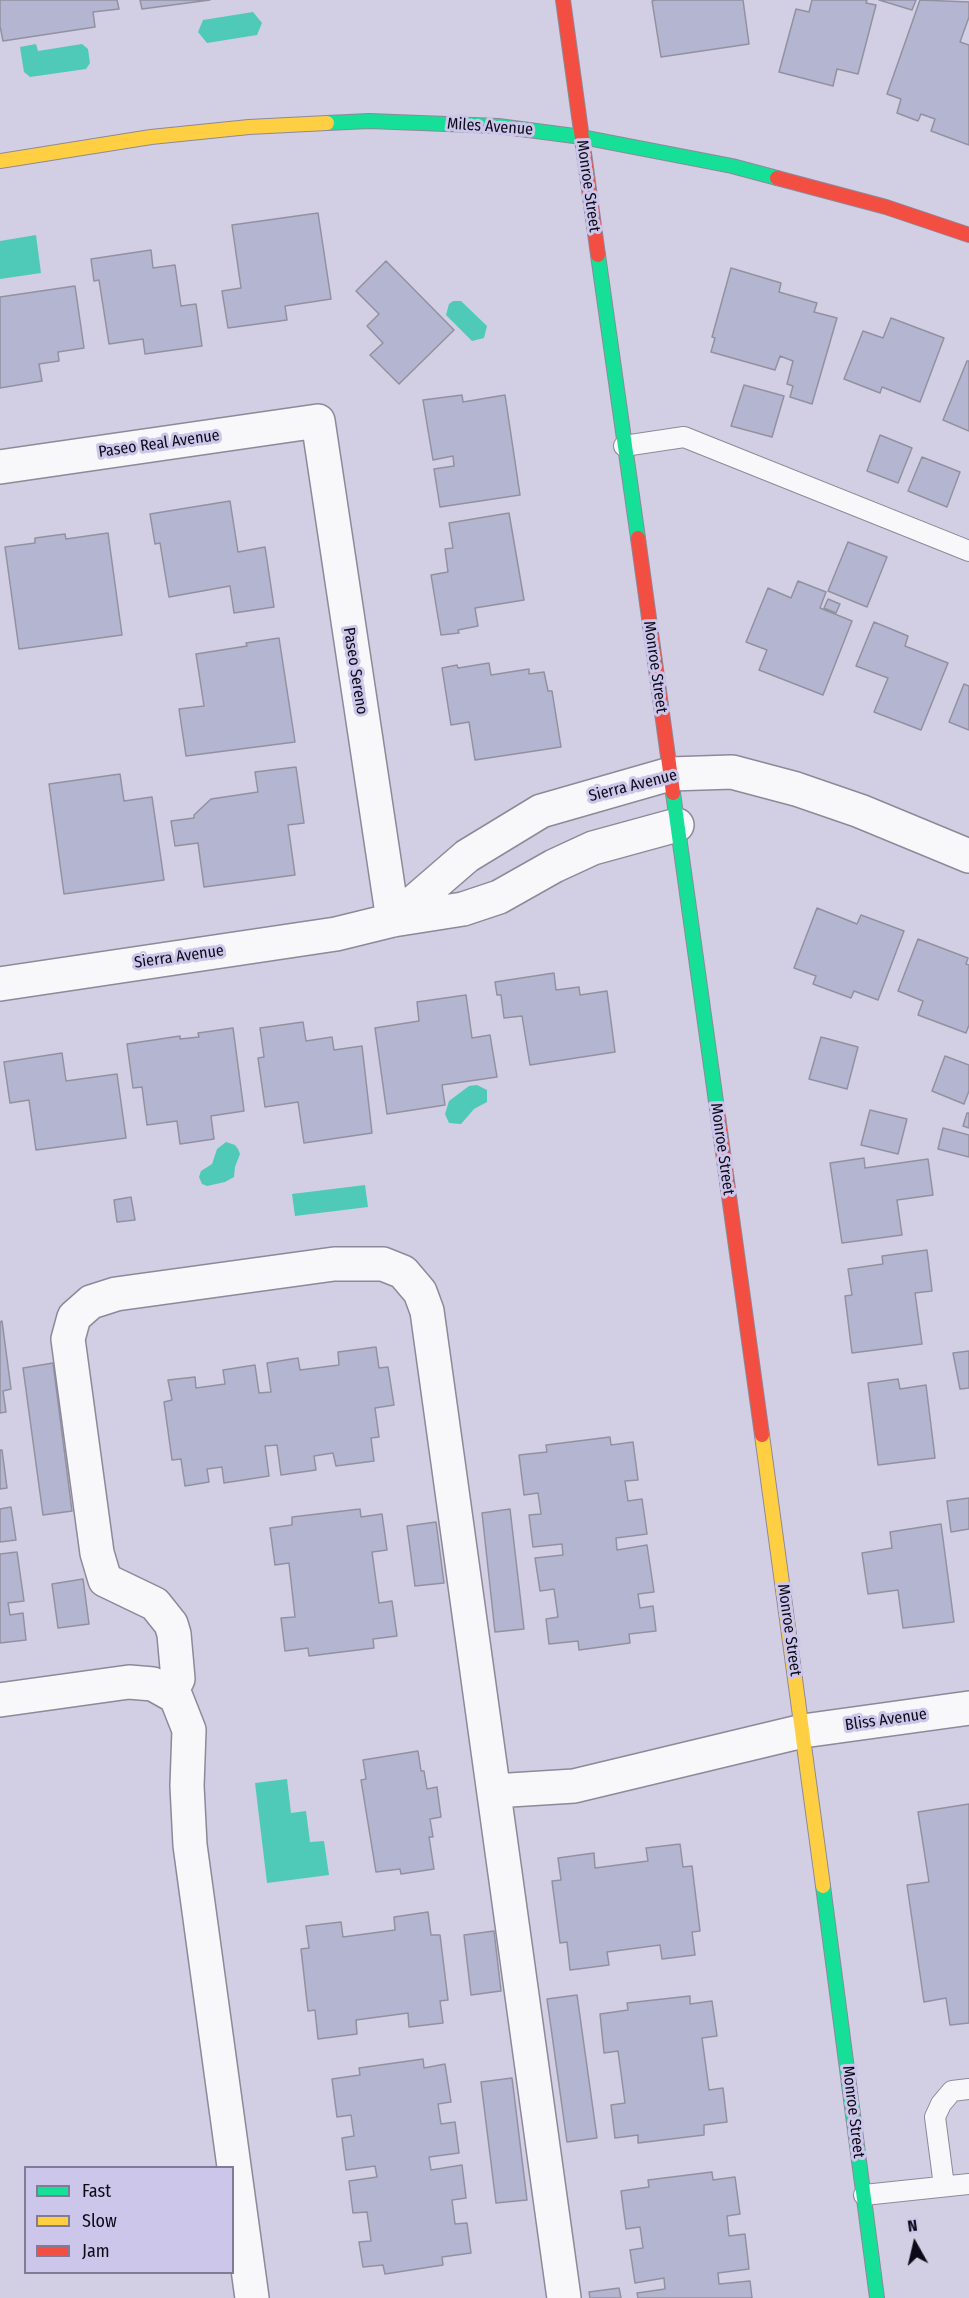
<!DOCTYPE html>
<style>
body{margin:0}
#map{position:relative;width:969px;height:2298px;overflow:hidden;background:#d2cee3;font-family:"Fira Sans Condensed",sans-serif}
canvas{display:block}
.legend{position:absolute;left:24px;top:2166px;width:210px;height:108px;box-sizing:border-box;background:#cdc6eb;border:2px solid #807b96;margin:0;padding:8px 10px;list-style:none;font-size:18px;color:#0d0a17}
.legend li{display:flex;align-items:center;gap:12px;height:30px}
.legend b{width:30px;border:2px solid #807b96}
.north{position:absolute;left:885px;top:2214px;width:60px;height:60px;-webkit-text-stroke:4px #cdc6eb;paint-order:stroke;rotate:352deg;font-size:16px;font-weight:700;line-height:24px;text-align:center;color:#0d0a17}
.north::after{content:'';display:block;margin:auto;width:21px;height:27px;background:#0d0a17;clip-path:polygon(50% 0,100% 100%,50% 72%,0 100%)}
</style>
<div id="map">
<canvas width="969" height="2298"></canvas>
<ul class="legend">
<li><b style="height:8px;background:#16e098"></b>Fast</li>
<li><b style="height:8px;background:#ffcf43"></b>Slow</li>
<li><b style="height:8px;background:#f24e42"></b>Jam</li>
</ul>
<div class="north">N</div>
</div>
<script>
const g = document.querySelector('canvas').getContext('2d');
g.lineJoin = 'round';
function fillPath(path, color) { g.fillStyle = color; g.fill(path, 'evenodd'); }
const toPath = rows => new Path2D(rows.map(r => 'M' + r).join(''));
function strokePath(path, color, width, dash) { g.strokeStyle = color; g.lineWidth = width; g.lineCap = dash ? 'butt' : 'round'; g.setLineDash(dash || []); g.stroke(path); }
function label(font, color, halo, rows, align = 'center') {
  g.font = font + ' "Fira Sans Condensed",sans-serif'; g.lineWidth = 6; g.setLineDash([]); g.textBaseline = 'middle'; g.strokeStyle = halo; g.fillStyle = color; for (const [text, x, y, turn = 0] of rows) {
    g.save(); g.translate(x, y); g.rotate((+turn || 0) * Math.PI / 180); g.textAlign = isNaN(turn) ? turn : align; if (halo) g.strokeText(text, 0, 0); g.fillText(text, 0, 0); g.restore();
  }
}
fillPath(toPath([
 [253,12,262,23,257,35,207,43,198,32,203,20],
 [36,44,38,51,82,44,88,49,90,63,86,69,30,77,24,72,20,47],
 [36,235,41,273,0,279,0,241],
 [453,301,461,301,487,326,484,338,472,341,446,315,449,304],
 [477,1085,487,1090,487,1102,474,1109,461,1124,449,1123,445,1114,449,1101,469,1086],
 [226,1142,235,1145,238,1149,240,1154,235,1167,234,1177,225,1182,207,1186,202,1184,199,1177,201,1171,212,1164,217,1149],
 [365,1185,368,1207,295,1216,292,1194],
 [287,1779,291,1813,306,1811,310,1842,324,1841,329,1875,267,1883,255,1783]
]), '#50cab8');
const building = toPath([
 [0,0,117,0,119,9,93,12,95,27,3,41,0,26,0,0],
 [140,0,210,0,142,9,140,0],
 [656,0,743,0,749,44,661,57,652,1,656,0],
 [812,0,867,0,866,3,876,5,858,74,837,69,833,86,779,72,796,9,809,12,812,0],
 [879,0,916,0,912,10,879,0],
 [920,0,969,2,969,17,960,42,969,45,969,145,931,131,935,119,921,114,918,121,897,113,901,99,887,94,920,0],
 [318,213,331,299,285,306,287,320,228,328,222,291,241,288,232,225,318,213],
 [151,250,153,268,175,265,181,306,196,304,202,346,145,354,143,339,109,344,99,280,94,281,91,259,151,250],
 [386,261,454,330,399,384,370,355,383,343,367,326,379,314,356,291,386,261],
 [731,268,781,283,779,292,817,303,814,312,837,318,812,404,790,397,793,386,787,384,793,361,780,356,775,370,711,352,715,338,712,337,731,268],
 [75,286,84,348,58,352,59,361,39,364,42,381,0,388,0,297,75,286],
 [891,318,944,338,920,402,882,387,880,393,844,379,863,331,883,338,891,318],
 [967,361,969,361,969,431,943,420,967,361],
 [744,385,784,396,772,437,731,426,744,385],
 [462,395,463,402,505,395,520,495,440,507,434,469,454,466,453,456,433,460,423,400,462,395],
 [880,435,912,448,898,483,867,471,880,435],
 [922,457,960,472,947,507,908,491,922,457],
 [230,501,238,552,265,547,274,607,234,613,230,586,169,597,160,543,155,544,150,514,230,501],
 [509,513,524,600,475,608,478,626,458,630,459,633,441,635,431,575,448,572,445,549,453,548,449,523,509,513],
 [108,533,122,635,19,649,5,547,35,543,35,538,65,534,66,539,108,533],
 [848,542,887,557,867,607,828,591,848,542],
 [798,581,826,592,820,608,852,621,823,695,759,670,767,650,746,642,768,588,791,598,798,581],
 [828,599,840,604,836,613,824,608,828,599],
 [874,622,908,636,905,646,948,663,921,730,874,712,888,678,856,666,874,622],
 [279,638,295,742,186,756,179,709,204,706,196,654,247,646,246,643,279,638],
 [489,663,491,675,529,669,529,674,544,672,548,691,552,691,561,747,475,760,469,722,451,725,442,668,457,665,458,668,489,663],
 [964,684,969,686,969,730,949,722,964,684],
 [296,767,304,823,288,825,295,875,204,887,198,843,175,846,171,821,194,818,194,815,211,799,258,792,255,772,296,767],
 [120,774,124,801,152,797,164,880,64,894,49,784,120,774],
 [817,908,857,924,861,915,904,931,878,1000,854,991,851,998,813,984,816,976,794,968,817,908],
 [918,939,968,958,966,964,969,965,969,1025,966,1033,918,1015,923,1001,898,991,918,939],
 [554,973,556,990,579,987,580,995,607,991,615,1052,530,1065,522,1016,504,1018,501,995,497,995,495,982,554,973],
 [466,995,472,1038,490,1035,497,1077,442,1085,445,1105,387,1114,375,1028,419,1021,417,1002,466,995],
 [303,1022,306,1041,332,1037,334,1050,362,1046,372,1133,304,1143,298,1102,265,1107,258,1058,264,1057,260,1028,303,1022],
 [233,1028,244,1111,211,1116,214,1139,180,1144,177,1121,147,1125,142,1087,133,1088,127,1044,180,1036,180,1039,199,1037,198,1033,233,1028],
 [821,1037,858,1047,847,1089,809,1079,821,1037],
 [62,1053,66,1081,117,1074,126,1138,36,1150,29,1100,10,1103,4,1062,62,1053],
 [945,1056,969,1065,969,1091,964,1104,932,1091,945,1056],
 [870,1110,907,1119,898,1154,861,1145,870,1110],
 [967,1113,969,1113,969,1128,963,1126,967,1113],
 [943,1128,969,1135,969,1157,938,1149,943,1128],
 [864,1158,865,1168,928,1159,933,1195,897,1200,902,1235,842,1243,830,1163,864,1158],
 [131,1197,135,1220,117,1222,114,1200,131,1197],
 [927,1250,932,1291,915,1293,922,1344,852,1353,845,1296,852,1295,848,1269,883,1264,882,1256,927,1250],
 [2,1321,11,1389,3,1391,6,1412,0,1413,0,1322,2,1321],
 [376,1347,379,1368,388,1367,394,1405,375,1408,379,1437,371,1438,374,1461,336,1466,333,1453,314,1456,316,1470,281,1475,277,1445,265,1446,269,1476,224,1483,222,1467,207,1469,209,1482,185,1486,181,1459,172,1460,164,1402,172,1400,168,1380,195,1377,196,1388,225,1384,223,1370,255,1365,259,1393,271,1392,267,1363,298,1358,300,1370,339,1365,338,1352,376,1347],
 [969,1351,969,1388,960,1389,953,1353,969,1351],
 [53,1363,72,1511,43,1515,23,1368,53,1363],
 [898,1379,900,1389,926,1385,935,1458,878,1465,868,1383,898,1379],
 [610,1437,611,1445,633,1442,638,1480,625,1481,628,1501,642,1499,647,1534,616,1538,617,1550,647,1545,654,1592,638,1594,640,1608,653,1606,656,1631,629,1634,630,1643,579,1650,578,1641,549,1644,546,1619,558,1617,554,1589,540,1591,535,1558,563,1555,562,1544,533,1547,529,1515,541,1514,538,1493,524,1495,519,1455,547,1452,546,1445,610,1437],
 [0,1450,2,1450,7,1488,0,1489,0,1450],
 [969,1498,969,1529,951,1532,947,1501,969,1498],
 [11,1507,16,1540,0,1542,0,1509,11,1507],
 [360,1509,361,1517,382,1514,387,1550,372,1552,379,1603,392,1601,397,1636,373,1639,374,1648,309,1656,308,1648,285,1651,281,1618,295,1617,289,1563,275,1565,270,1528,292,1525,292,1517,360,1509],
 [510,1509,524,1629,495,1632,482,1513,510,1509],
 [436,1522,444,1583,415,1586,407,1526,436,1522],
 [941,1524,954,1622,903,1628,898,1590,868,1594,862,1553,892,1548,890,1532,941,1524],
 [17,1552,24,1601,8,1603,10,1615,23,1613,26,1640,0,1643,0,1554,17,1552],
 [83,1579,89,1624,58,1628,52,1584,83,1579],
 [418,1751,421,1771,424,1771,427,1789,437,1787,441,1817,430,1819,433,1837,429,1837,434,1869,401,1874,400,1869,376,1872,361,1780,366,1779,363,1760,418,1751],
 [969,1804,969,2023,950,2025,946,1998,924,2002,907,1885,929,1882,918,1812,969,1804],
 [680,1844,683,1867,692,1866,700,1931,692,1932,695,1955,662,1959,660,1945,607,1952,609,1965,570,1970,567,1942,560,1943,552,1881,561,1880,558,1858,594,1853,595,1868,648,1861,646,1848,680,1844],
 [428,1912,431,1935,440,1935,448,2000,440,2001,443,2023,409,2027,408,2013,356,2020,357,2034,318,2039,315,2010,308,2011,301,1949,309,1948,306,1926,341,1922,343,1937,395,1930,394,1917,428,1912],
 [494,1931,501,1991,471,1995,464,1935,494,1931],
 [577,1995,597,2138,567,2142,547,1999,577,1995],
 [690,1996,690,2004,712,2001,717,2036,702,2038,709,2090,723,2088,727,2122,704,2125,704,2135,638,2143,638,2135,615,2138,611,2105,625,2103,618,2051,604,2053,600,2014,628,2010,627,2003,690,1996],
 [423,2059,424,2068,445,2064,451,2102,438,2104,441,2124,455,2122,459,2153,429,2157,431,2170,462,2165,466,2198,452,2200,455,2224,467,2223,471,2253,442,2257,443,2265,385,2274,383,2265,363,2267,359,2242,371,2241,367,2212,353,2213,349,2181,377,2177,375,2166,346,2170,342,2138,354,2136,351,2115,337,2117,332,2079,360,2075,359,2068,423,2059],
 [512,2078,527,2200,496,2203,481,2082,512,2078],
 [712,2172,713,2180,735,2177,740,2214,727,2216,729,2236,745,2234,749,2269,718,2273,719,2284,750,2281,752,2298,638,2298,637,2293,665,2289,664,2278,635,2283,630,2250,643,2248,640,2227,626,2229,621,2191,649,2187,648,2180,712,2172],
 [619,2288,621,2298,590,2298,589,2292,619,2288]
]);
fillPath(building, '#b4b6d1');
strokePath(building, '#9291a0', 1.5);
const lane = toPath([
 [624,446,684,437,969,551],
 [944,2186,935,2117,941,2104,952,2091,969,2089],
 [864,2195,969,2184]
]);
const street = toPath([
 [0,467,318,421,393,920],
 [393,920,467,856,541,811,670,774,732,772,796,789,860,811,969,856],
 [0,984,336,934,393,920,463,909,499,897,554,866,593,848,677,825],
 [170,1693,178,1679,174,1634,171,1624,155,1604,105,1580,97,1553,68,1339,74,1317,91,1302,116,1294,334,1264,383,1264,403,1272,420,1292,427,1311,564,2298],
 [0,1700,129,1682,153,1684,176,1697,189,1730,187,1786,190,1845,252,2298],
 [494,1791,574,1786,803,1731,969,1708]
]);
const fast = toPath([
 [327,123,369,121,498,126,582,137,732,166,777,178],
 [598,255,638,538],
 [673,793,717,1109],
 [823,1886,877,2298]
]);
const slow = toPath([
 [0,161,151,137,249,127,327,123],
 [762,1435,823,1886]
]);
const jam = toPath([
 [563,0,598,255],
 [777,178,886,207,969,235],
 [638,538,673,793],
 [717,1109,762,1435]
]);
strokePath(lane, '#8d8999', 22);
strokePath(street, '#8d8999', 36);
strokePath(fast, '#8d8999', 16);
strokePath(slow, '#8d8999', 16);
strokePath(jam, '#8d8999', 16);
strokePath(lane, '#f8f8fb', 20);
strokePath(street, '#f8f8fb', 33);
strokePath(fast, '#16e098', 14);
strokePath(slow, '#ffcf43', 14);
strokePath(jam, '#f24e42', 14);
label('16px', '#0d0a17', '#cdc6eb', [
 ["Miles Avenue",490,127,4],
 ["Monroe Street",588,186,82],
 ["Paseo Real Avenue",159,444,-8],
 ["Monroe Street",655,667,82],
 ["Paseo Sereno",355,671,81],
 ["Sierra Avenue",633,786,-14],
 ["Sierra Avenue",179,957,-8],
 ["Monroe Street",722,1149,82],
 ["Monroe Street",789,1630,82],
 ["Bliss Avenue",886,1720,-8],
 ["Monroe Street",853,2112,83]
]);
</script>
